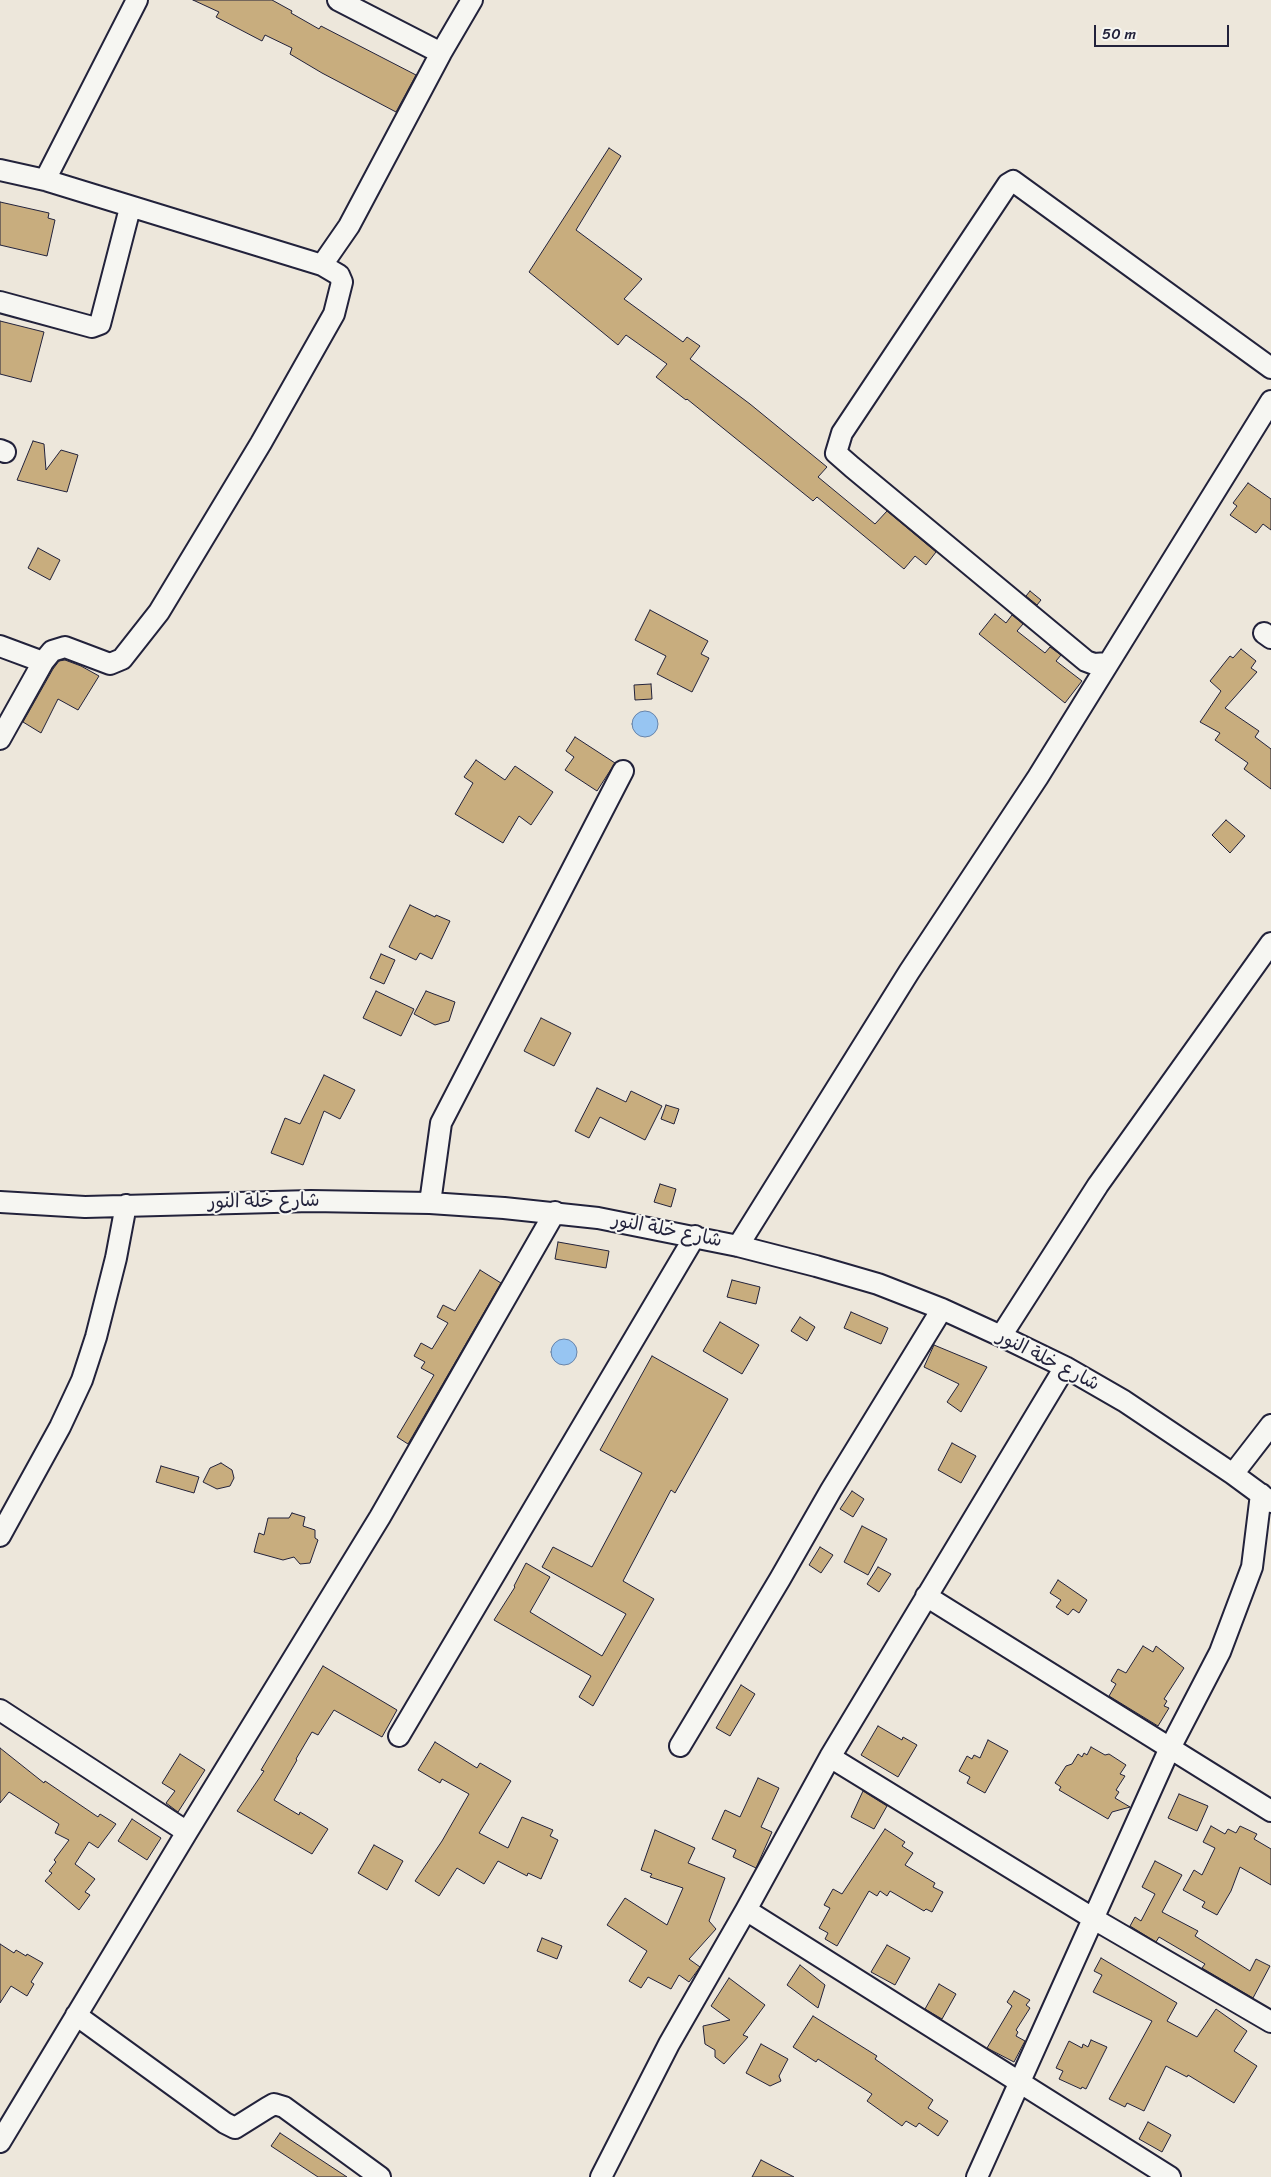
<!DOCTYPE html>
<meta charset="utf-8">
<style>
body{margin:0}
#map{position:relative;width:1271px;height:2177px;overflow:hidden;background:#ede7db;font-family:Sriracha,sans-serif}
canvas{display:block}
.scale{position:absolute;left:1094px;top:25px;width:135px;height:22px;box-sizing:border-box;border:2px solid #22223b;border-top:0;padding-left:6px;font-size:15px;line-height:18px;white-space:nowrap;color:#22223b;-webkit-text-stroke:4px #f6f6f2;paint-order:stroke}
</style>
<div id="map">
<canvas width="1271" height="2177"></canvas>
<div class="scale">50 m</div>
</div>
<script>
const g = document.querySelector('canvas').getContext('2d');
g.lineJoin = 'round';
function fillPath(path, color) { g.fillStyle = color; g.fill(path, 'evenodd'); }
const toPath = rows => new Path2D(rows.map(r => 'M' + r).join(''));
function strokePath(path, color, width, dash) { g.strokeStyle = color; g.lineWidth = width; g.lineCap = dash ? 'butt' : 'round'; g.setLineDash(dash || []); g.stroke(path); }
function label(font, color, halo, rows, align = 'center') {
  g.font = font + ' Sriracha,"Playpen Sans Arabic",sans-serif'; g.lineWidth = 4; g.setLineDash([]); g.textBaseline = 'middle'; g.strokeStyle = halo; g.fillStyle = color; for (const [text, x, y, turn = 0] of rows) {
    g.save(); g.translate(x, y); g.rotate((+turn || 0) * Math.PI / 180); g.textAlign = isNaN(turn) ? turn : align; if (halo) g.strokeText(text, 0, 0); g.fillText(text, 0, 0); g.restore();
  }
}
const water = toPath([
 '632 724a13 13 0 1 1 26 0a13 13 0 1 1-26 0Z',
 '551 1352a13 13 0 1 1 26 0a13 13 0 1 1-26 0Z'
]);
fillPath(water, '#97c5f2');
strokePath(water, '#6884a9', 1);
const building = toPath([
 [193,0,272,0,292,11,291,13,319,29,321,26,416,75,396,112,322,73,290,54,292,48,265,35,262,41,216,17,219,12,193,0],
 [609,148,621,156,576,230,642,279,624,299,683,342,687,337,700,346,690,359,750,404,827,467,818,477,875,524,887,511,936,552,926,565,915,556,904,569,817,497,813,501,687,399,686,400,656,377,667,364,626,335,618,345,529,272,609,148],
 [0,202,49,213,48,218,55,220,47,256,0,245,0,202],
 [0,321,44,332,31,382,0,374,0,321],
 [33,441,44,444,46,470,61,450,78,455,67,492,17,480,33,441],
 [1248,483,1271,499,1271,530,1263,524,1256,533,1230,515,1237,506,1233,503,1248,483],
 [38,548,60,560,50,580,28,568,38,548],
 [1030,591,1041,600,1037,605,1026,596,1030,591],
 [650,610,708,641,701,654,709,658,692,692,657,674,666,656,635,640,650,610],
 [995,614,1006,623,1012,615,1023,624,1017,631,1045,653,1050,647,1061,655,1056,661,1082,681,1065,703,979,634,995,614],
 [1241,649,1256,661,1251,668,1257,672,1225,708,1259,731,1255,737,1271,749,1271,789,1244,769,1248,763,1215,740,1220,733,1200,722,1221,691,1210,681,1230,656,1233,658,1241,649],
 [65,660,81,666,99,676,78,710,58,699,41,733,23,722,53,669,59,661,65,660],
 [651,684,652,699,635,700,634,685,651,684],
 [575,737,615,763,597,791,565,770,574,757,566,751,575,737],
 [476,760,505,780,515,766,553,792,531,825,519,816,503,843,455,814,473,783,464,777,476,760],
 [1226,820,1245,836,1230,853,1212,835,1226,820],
 [410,905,435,917,436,915,450,921,432,959,420,953,416,960,389,947,410,905],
 [381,954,395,960,384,984,370,978,381,954],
 [376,991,414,1009,401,1036,363,1018,376,991],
 [426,991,455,1002,449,1021,435,1025,414,1014,426,991],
 [541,1018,571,1033,554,1066,524,1051,541,1018],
 [324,1075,355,1090,340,1119,324,1111,303,1165,271,1153,285,1118,300,1124,324,1075],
 [597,1088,626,1102,631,1091,662,1106,645,1140,600,1117,589,1138,575,1131,597,1088],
 [666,1105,679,1109,674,1124,661,1119,666,1105],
 [660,1184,676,1189,671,1207,654,1202,660,1184],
 [558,1242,609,1251,606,1268,555,1259,558,1242],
 [480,1270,501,1283,408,1444,397,1437,434,1375,421,1368,425,1362,414,1356,421,1343,432,1349,448,1323,437,1317,443,1305,455,1311,480,1270],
 [732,1280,760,1287,756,1304,727,1297,732,1280],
 [851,1312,888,1328,881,1344,844,1328,851,1312],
 [800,1317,815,1327,807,1341,791,1331,800,1317],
 [720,1322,759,1345,742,1374,703,1351,720,1322],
 [934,1345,987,1367,961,1412,947,1402,959,1384,924,1367,934,1345],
 [652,1356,728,1399,675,1493,671,1490,623,1581,654,1599,593,1706,579,1697,591,1676,494,1620,515,1587,514,1586,526,1563,550,1577,530,1612,602,1656,626,1614,542,1567,553,1547,592,1567,642,1473,600,1450,652,1356],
 [952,1443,976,1456,961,1483,938,1470,952,1443],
 [221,1463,232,1470,234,1478,230,1486,217,1489,203,1482,210,1468,221,1463],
 [161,1466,199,1477,194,1493,156,1482,161,1466],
 [852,1491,864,1499,853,1517,840,1509,852,1491],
 [292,1513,305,1517,303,1526,315,1530,315,1538,318,1540,310,1563,300,1564,294,1557,283,1560,254,1552,259,1533,264,1535,268,1518,289,1518,292,1513],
 [862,1526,887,1539,868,1575,844,1562,862,1526],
 [820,1547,833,1555,821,1573,809,1565,820,1547],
 [878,1567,891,1574,879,1592,867,1584,878,1567],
 [1058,1580,1087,1600,1079,1613,1073,1609,1068,1615,1056,1607,1061,1600,1050,1593,1058,1580],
 [1143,1646,1153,1652,1156,1646,1184,1668,1164,1699,1167,1701,1164,1706,1169,1708,1158,1726,1109,1696,1116,1684,1111,1681,1118,1669,1126,1673,1143,1646],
 [323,1666,397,1710,382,1737,334,1710,318,1735,312,1732,296,1759,297,1760,274,1800,299,1815,300,1812,328,1829,312,1854,237,1811,264,1771,261,1770,323,1666],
 [741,1685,755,1694,730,1736,716,1728,741,1685],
 [878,1726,902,1740,903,1737,917,1745,898,1777,861,1755,878,1726],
 [988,1740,1008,1751,985,1793,967,1783,970,1777,959,1771,967,1756,972,1759,974,1755,980,1758,988,1740],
 [435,1742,477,1768,480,1763,511,1781,479,1833,508,1848,522,1817,553,1830,550,1836,558,1840,541,1879,528,1873,527,1876,498,1861,484,1884,457,1868,439,1896,415,1881,442,1841,469,1794,442,1779,440,1783,418,1770,435,1742],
 [1091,1747,1105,1755,1109,1754,1126,1765,1120,1774,1125,1776,1116,1790,1119,1792,1115,1798,1130,1807,1112,1812,1108,1819,1059,1790,1061,1787,1055,1783,1066,1766,1072,1764,1078,1754,1082,1757,1084,1753,1087,1755,1091,1747],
 [0,1748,44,1783,45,1781,98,1817,100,1814,116,1824,98,1848,89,1842,75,1864,95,1879,85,1892,90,1895,79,1910,45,1881,52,1873,49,1871,56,1862,54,1860,69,1840,55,1833,59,1824,9,1792,0,1803,0,1748],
 [180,1754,205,1770,178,1812,166,1803,175,1791,162,1783,180,1754],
 [758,1778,779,1788,761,1827,772,1832,756,1868,733,1857,736,1850,712,1839,725,1810,740,1817,758,1778],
 [863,1791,887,1806,874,1829,851,1817,863,1791],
 [1179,1794,1208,1806,1197,1831,1168,1818,1179,1794],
 [132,1819,161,1838,147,1860,118,1841,132,1819],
 [1211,1826,1225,1834,1228,1829,1236,1833,1240,1826,1257,1834,1254,1839,1271,1849,1271,1885,1240,1867,1231,1891,1217,1915,1202,1907,1205,1902,1183,1890,1194,1870,1202,1875,1215,1848,1203,1842,1211,1826],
 [885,1829,905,1842,902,1846,913,1853,905,1865,935,1883,933,1887,943,1892,932,1912,926,1909,924,1911,890,1891,887,1896,880,1891,877,1896,869,1891,837,1946,825,1939,828,1933,819,1928,830,1908,824,1905,833,1889,842,1894,885,1829],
 [655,1830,695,1848,688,1863,725,1878,709,1921,716,1929,689,1959,700,1967,689,1982,679,1975,671,1989,648,1977,641,1988,629,1981,647,1951,607,1925,625,1898,667,1925,683,1888,650,1877,652,1874,641,1870,655,1830],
 [374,1845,403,1861,387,1890,358,1873,374,1845],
 [1155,1861,1182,1875,1162,1912,1198,1931,1195,1936,1250,1971,1256,1959,1270,1966,1253,1998,1202,1968,1205,1964,1159,1937,1156,1942,1130,1926,1135,1917,1141,1921,1155,1894,1142,1887,1155,1861],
 [542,1938,562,1946,557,1959,537,1951,542,1938],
 [0,1944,14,1953,16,1950,26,1956,27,1954,43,1963,31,1982,34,1984,27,1996,11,1986,0,2003,0,1944],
 [887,1945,910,1958,895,1985,871,1972,887,1945],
 [1101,1958,1177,2003,1167,2021,1197,2037,1216,2009,1247,2031,1234,2051,1257,2066,1234,2103,1188,2075,1187,2077,1166,2066,1144,2111,1127,2103,1125,2107,1109,2099,1152,2021,1093,1992,1102,1975,1094,1971,1101,1958],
 [800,1965,825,1985,818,2008,787,1985,800,1965],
 [729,1978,765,2005,743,2035,748,2037,724,2064,715,2057,715,2050,705,2044,703,2026,730,2020,711,2006,729,1978],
 [939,1984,956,1994,942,2019,925,2009,939,1984],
 [1014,1991,1030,2000,1026,2005,1030,2008,1016,2030,1018,2032,1016,2036,1025,2041,1014,2062,987,2048,1012,2006,1007,2002,1014,1991],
 [813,2016,877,2056,875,2059,933,2100,928,2108,948,2121,938,2136,919,2123,916,2127,906,2121,902,2126,867,2101,872,2094,818,2059,816,2062,793,2047,813,2016],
 [1091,2040,1107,2047,1086,2089,1082,2087,1081,2089,1059,2079,1063,2071,1056,2068,1069,2041,1082,2048,1083,2044,1088,2047,1091,2040],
 [761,2044,788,2059,779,2076,781,2081,770,2086,746,2073,761,2044],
 [1148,2122,1171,2135,1162,2152,1139,2139,1148,2122],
 [280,2133,347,2177,318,2177,271,2146,280,2133],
 [761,2160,794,2177,752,2177,761,2160]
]);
fillPath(building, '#c8ad7e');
strokePath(building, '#22223b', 1);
const minor = toPath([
 [338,0,441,53],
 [0,170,45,180,322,265,339,275,342,282,334,314,261,443,159,612,122,659,110,664,65,647,52,651,43,662,0,739],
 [45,180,137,0],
 [322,265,349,226,441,53,472,0],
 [0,302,92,327,100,324,130,208],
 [0,450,5,452],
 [1264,633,1271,638],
 [0,646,43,662],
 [1108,663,1094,664,1086,661,852,467,836,453,842,433,1008,184,1013,181,1271,368],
 [0,1202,85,1207,311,1201,430,1203,504,1208,598,1218,738,1246,816,1266,878,1284,942,1309,1001,1336,1065,1367,1124,1401,1233,1474,1271,1502],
 [430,1203,441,1123,623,771],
 [738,1246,909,972,1038,777,1271,401],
 [1001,1336,1098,1185,1271,943],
 [1233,1474,1271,1425],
 [0,1536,60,1427,82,1380,96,1337,116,1258,126,1205],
 [926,1596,1271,1811],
 [0,1710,187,1832],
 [399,1736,695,1236],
 [680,1746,780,1579,831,1490,942,1309],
 [830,1757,1094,1919,1271,2022],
 [746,1910,1170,2177],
 [76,2015,225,2123,235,2128,267,2108,274,2104,284,2107,380,2177],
 [0,2142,187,1832,380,1517,555,1212],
 [601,2177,669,2044,746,1910,830,1757,1065,1367],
 [977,2177,1169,1750,1220,1652,1252,1567,1261,1494]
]);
strokePath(minor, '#22223b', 24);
strokePath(minor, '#f6f6f2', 20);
label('19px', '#22223b', '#f6f6f2', [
 ["شارع خلة النور",264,1202,-1],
 ["شارع خلة النور",667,1231,11],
 ["شارع خلة النور",1048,1361,27]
]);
</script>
